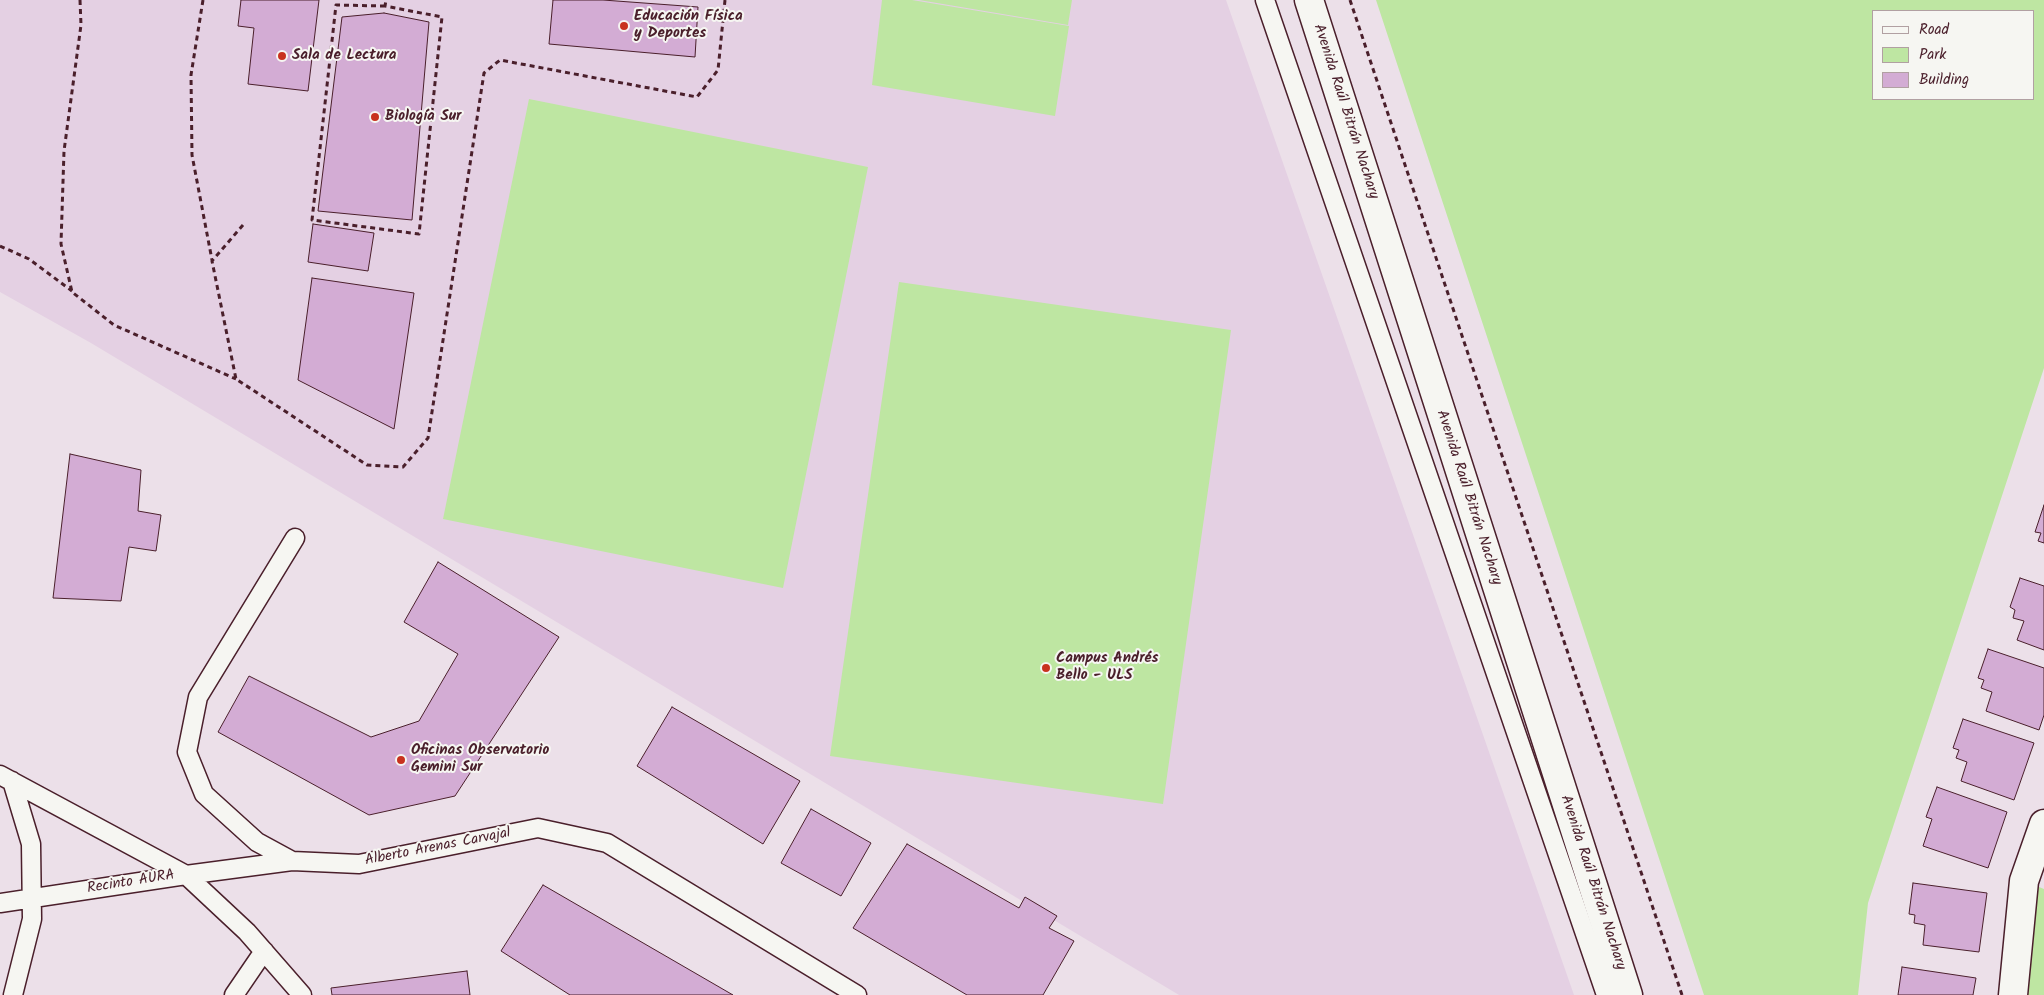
<!DOCTYPE html>
<meta charset="utf-8">
<style>
body{margin:0}
#map{position:relative;width:2044px;height:995px;overflow:hidden;background:#ece0e9;font-family:Kalam,sans-serif}
canvas{display:block}
.legend{position:absolute;left:1872px;top:10px;width:162px;height:90px;box-sizing:border-box;background:#f6f6f2;border:1px solid #b1a0a2;margin:0;padding:6px 9px;list-style:none;font-size:15px;color:#4a1f2b}
.legend li{display:flex;align-items:center;gap:10px;height:25px}
.legend b{width:25px;border:1px solid #b1a0a2}
</style>
<div id="map">
<canvas width="2044" height="995"></canvas>
<ul class="legend">
<li><b style="height:6px;background:#f6f6f2"></b>Road</li>
<li><b style="height:14px;background:#bee6a2"></b>Park</li>
<li><b style="height:14px;background:#d3acd4"></b>Building</li>
</ul>
</div>
<script>
const g = document.querySelector('canvas').getContext('2d');
g.lineJoin = 'round';
function fillPath(path, color) { g.fillStyle = color; g.fill(path, 'evenodd'); }
const toPath = rows => new Path2D(rows.map(r => 'M' + r).join(''));
function strokePath(path, color, width, dash) { g.strokeStyle = color; g.lineWidth = width; g.lineCap = dash ? 'butt' : 'round'; g.setLineDash(dash || []); g.stroke(path); }
function label(font, color, halo, rows, align = 'center') {
  g.font = font + ' Kalam,sans-serif'; g.lineWidth = 4; g.setLineDash([]); g.textBaseline = 'middle'; g.strokeStyle = halo; g.fillStyle = color; for (const [text, x, y, turn = 0] of rows) {
    g.save(); g.translate(x, y); g.rotate((+turn || 0) * Math.PI / 180); g.textAlign = isNaN(turn) ? turn : align; if (halo) g.strokeText(text, 0, 0); g.fillText(text, 0, 0); g.restore();
  }
}
fillPath(toPath([
 [0,0,1226,0,1574,995,1179,995,91,343,0,292]
]), '#e4d0e3');
fillPath(toPath([
 [882,0,912,0,1069,26,1055,116,872,85],
 [919,0,1072,0,1068,25],
 [1376,0,2044,0,2044,368,1868,903,1858,995,1704,995],
 [1873,11,2033,11,2033,99,1873,99],
 [529,99,868,167,783,588,443,519],
 [899,282,1231,330,1163,804,830,756],
 [2024,881,2044,889,2044,995,2013,995]
]), '#bee6a2');
const building = toPath([
 [241,0,319,0,308,91,248,84,254,28,238,26,241,0],
 [553,0,603,0,698,7,695,57,549,44,553,0],
 [384,13,429,22,412,220,318,211,342,17,384,13],
 [313,224,374,233,368,271,308,262,313,224],
 [312,278,414,293,394,429,298,380,312,278],
 [70,454,141,470,138,511,161,515,156,551,129,547,121,601,53,598,70,454],
 [2044,505,2044,543,2038,541,2041,533,2035,532,2044,505],
 [438,562,559,637,455,796,369,815,218,732,249,676,371,737,419,721,458,654,404,622,438,562],
 [2020,578,2044,586,2044,650,2017,640,2024,621,2013,618,2015,610,2010,607,2020,578],
 [1988,649,2044,668,2044,715,2039,730,1986,711,1992,692,1981,688,1984,680,1978,678,1988,649],
 [672,707,800,781,763,844,637,766,672,707],
 [1963,719,2034,743,2014,800,1961,781,1967,762,1956,758,1959,750,1953,748,1963,719],
 [1937,787,2007,812,1988,868,1923,846,1932,819,1926,817,1937,787],
 [811,809,871,843,841,896,781,863,811,809],
 [907,844,1019,908,1025,897,1057,916,1049,928,1074,941,1043,995,967,995,853,928,907,844],
 [1913,883,1987,893,1979,952,1923,945,1925,925,1914,923,1915,915,1909,914,1913,883],
 [543,885,733,995,570,995,501,951,543,885],
 [1902,967,1976,978,1973,995,1898,995,1902,967],
 [467,971,470,995,332,995,331,988,467,971]
]);
fillPath(building, '#d3acd4');
strokePath(building, '#4a1f2b', 1);
const lane = toPath([
 [1265,0,1606,995],
 [0,775,186,875,292,861,359,864,538,828,607,843,857,995],
 [12,781,31,844,32,919,13,995],
 [292,861,257,842,204,794,187,752,198,697,295,538],
 [0,903,186,875,247,932,302,995],
 [234,995,264,951]
]);
const street = toPath([
 [2013,995,2024,881,2044,824]
]);
const secondary = toPath([
 [1309,0,1628,995]
]);
strokePath(lane, '#4a1f2b', 21);
strokePath(street, '#4a1f2b', 31);
strokePath(secondary, '#4a1f2b', 31);
strokePath(toPath([
 [80,0,81,25,64,151,61,244,72,292,114,325,236,379],
 [203,0,191,75,192,155,212,260],
 [1350,0,1682,995],
 [385,6,336,5,312,220,419,234,442,17,385,6,386,0],
 [243,225,212,261,236,379,367,465,403,467,428,438,484,73,500,60,697,97,718,70,725,0],
 [0,246,29,259,72,291]
]), '#4a1f2b', 3, [5, 4]);
strokePath(lane, '#f6f6f2', 18);
strokePath(street, '#f6f6f2', 28);
strokePath(secondary, '#f6f6f2', 28);
for (const [x, y, r, color] of [
 [624,26,5,"#c8321e"],
 [282,56,5,"#c8321e"],
 [375,117,5,"#c8321e"],
 [1046,668,5,"#c8321e"],
 [401,760,5,"#c8321e"]
]) { const dot = new Path2D(); dot.arc(x, y, r, 0, 2 * Math.PI); g.fillStyle = color; g.fill(dot); strokePath(dot, '#f6f6f2', 2); }
label('bold 15px', '#4a1f2b', '#f6f6f2', [
 ["Educación Física",634,17],
 ["y Deportes",634,34],
 ["Sala de Lectura",292,56],
 ["Biología Sur",385,117],
 ["Campus Andrés",1056,659],
 ["Bello - ULS",1056,676],
 ["Oficinas Observatorio",411,751],
 ["Gemini Sur",411,768]
], 'left');
label('15px', '#4a1f2b', '#f6f6f2', [
 ["Avenida Raúl Bitrán Nachary",1345,112,72],
 ["Avenida Raúl Bitrán Nachary",1468,498,72],
 ["Alberto Arenas Carvajal",438,848,-11],
 ["Recinto AURA",131,883,-9],
 ["Avenida Raúl Bitrán Nachary",1592,883,72]
]);
</script>
